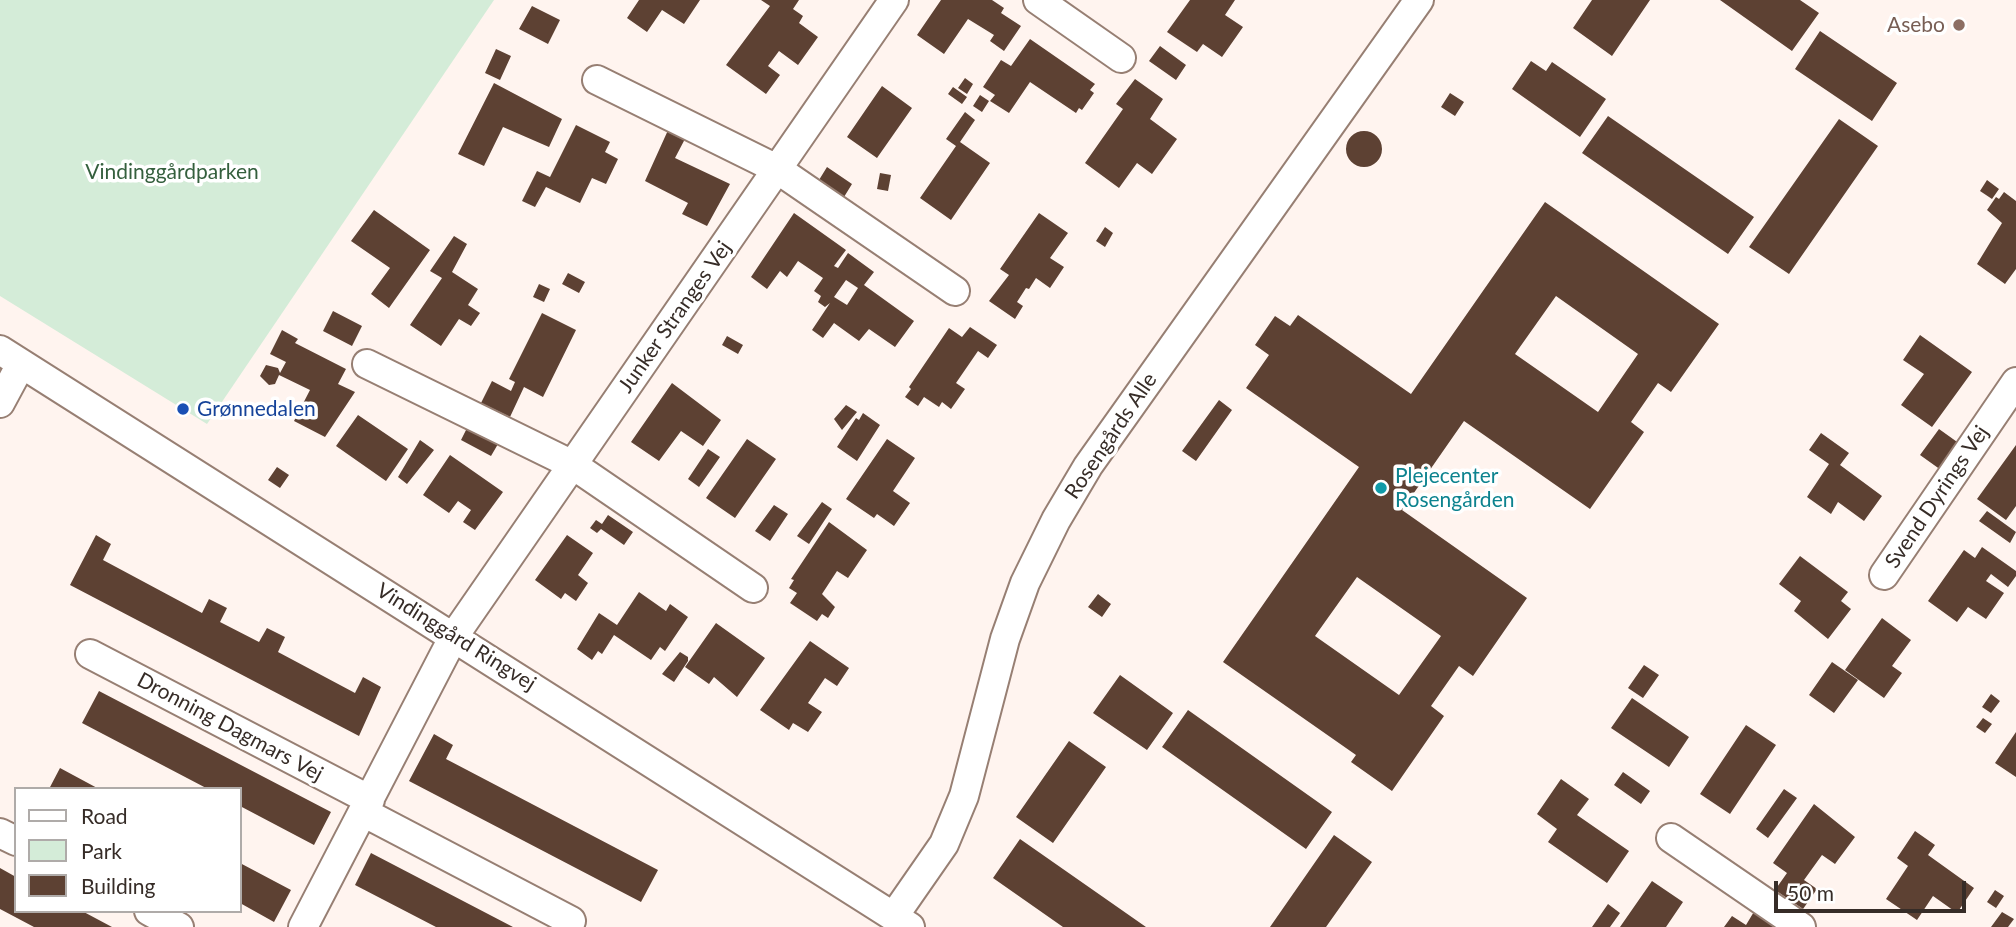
<!DOCTYPE html>
<meta charset="utf-8">
<style>
body{margin:0}
#map{position:relative;width:2016px;height:927px;overflow:hidden;background:#fff4ef;font-family:Lato,sans-serif}
canvas{display:block}
.legend{position:absolute;left:14px;top:787px;width:228px;height:126px;box-sizing:border-box;background:#fff;border:2px solid #afaba9;margin:0;padding:9px 12px;list-style:none;font-size:21px;color:#362c27}
.legend li{display:flex;align-items:center;gap:14px;height:35px}
.legend b{width:35px;border:2px solid #afaba9}
.scale{position:absolute;left:1774px;top:881px;width:192px;height:32px;box-sizing:border-box;border:4px solid #362c27;border-top:0;padding-left:9px;font-size:21px;line-height:24px;white-space:nowrap;color:#362c27;-webkit-text-stroke:5px #fff;paint-order:stroke}
</style>
<div id="map">
<canvas width="2016" height="927"></canvas>
<ul class="legend">
<li><b style="height:9px;background:#fff"></b>Road</li>
<li><b style="height:19px;background:#d4ecd8"></b>Park</li>
<li><b style="height:19px;background:#5d4133"></b>Building</li>
</ul>
<div class="scale">50 m</div>
</div>
<script>
const g = document.querySelector('canvas').getContext('2d');
g.lineJoin = 'round';
function fillPath(path, color) { g.fillStyle = color; g.fill(path, 'evenodd'); }
const toPath = rows => new Path2D(rows.map(r => 'M' + r).join(''));
function strokePath(path, color, width, dash) { g.strokeStyle = color; g.lineWidth = width; g.lineCap = dash ? 'butt' : 'round'; g.setLineDash(dash || []); g.stroke(path); }
function label(font, color, halo, rows, align = 'center') {
  g.font = font + ' Lato,sans-serif'; g.lineWidth = 7; g.setLineDash([]); g.textBaseline = 'middle'; g.strokeStyle = halo; g.fillStyle = color; for (const [text, x, y, turn = 0] of rows) {
    g.save(); g.translate(x, y); g.rotate((+turn || 0) * Math.PI / 180); g.textAlign = isNaN(turn) ? turn : align; if (halo) g.strokeText(text, 0, 0); g.fillText(text, 0, 0); g.restore();
  }
}
fillPath(toPath([
 [0,0,494,0,207,424,0,296]
]), '#d4ecd8');
fillPath(toPath([
 [639,0,700,0,684,24,662,10,647,32,627,18],
 [761,0,799,0,793,9,803,16,799,23,818,37,798,65,779,51,768,66,780,75,766,94,726,65,770,6],
 [941,0,992,0,1004,8,1001,13,1021,26,1004,51,990,41,994,35,968,19,944,54,917,35],
 [1190,0,1235,0,1225,15,1243,27,1222,57,1203,44,1197,52,1167,32],
 [1592,0,1650,0,1612,56,1573,28],
 [1720,0,1800,0,1819,13,1792,51],
 [532,6,560,20,548,44,519,29],
 [1820,31,1897,83,1872,121,1795,69],
 [1030,39,1095,84,1090,90,1094,93,1082,110,1079,108,1076,113,1030,82,1009,113,990,101,995,95,983,87,1001,60,1011,66],
 [1160,46,1186,65,1176,80,1149,61],
 [496,49,511,56,500,80,485,73],
 [1531,61,1546,71,1552,62,1606,99,1580,137,1512,89],
 [965,78,973,84,967,94,958,88],
 [1135,79,1163,99,1150,119,1177,139,1152,174,1137,163,1119,188,1085,163,1123,109,1116,104],
 [494,83,562,119,549,147,503,127,484,166,458,154],
 [882,86,912,108,877,158,847,137],
 [953,87,967,97,962,104,948,94],
 [1450,93,1464,102,1455,116,1441,107],
 [980,95,989,101,982,112,973,106],
 [965,112,975,120,960,142,990,163,951,220,920,198,956,146,946,139],
 [1608,116,1754,217,1728,254,1582,153],
 [1839,119,1878,146,1789,274,1749,247],
 [576,125,610,142,605,152,618,159,606,184,592,178,580,203,546,187,535,207,522,201,537,171,550,177],
 [669,128,686,137,675,158,730,184,707,226,682,214,688,203,645,181],
 '1346 149a18 18 0 1 1 36 0a18 18 0 1 1-36 0Z',
 [827,167,852,184,844,197,819,180],
 [880,173,891,175,888,191,877,189],
 [1987,180,1999,189,1992,199,1980,191],
 [2004,192,2016,201,2016,269,2005,284,1977,264,2002,223,1987,210,1996,197,1999,199],
 [1545,202,1719,324,1671,392,1658,383,1631,422,1644,432,1590,509,1464,421,1402,510,1527,598,1473,676,1459,666,1431,706,1444,716,1392,791,1351,762,1356,755,1223,662,1359,467,1246,388,1269,355,1255,345,1275,316,1290,326,1298,315,1411,394],
 [1556,296,1638,354,1598,412,1515,354],
 [1357,577,1441,636,1399,695,1315,636],
 [374,210,430,250,389,308,371,294,390,268,351,241],
 [794,213,846,250,834,266,838,268,848,253,874,272,864,285,914,321,895,347,869,329,859,341,834,323,823,338,812,330,830,303,825,307,818,302,821,296,814,291,823,278,798,261,787,277,780,271,767,289,751,277],
 [846,280,858,288,847,305,834,297],
 [1039,213,1068,233,1050,258,1064,267,1050,288,1036,278,1029,289,1026,288,1017,302,1023,306,1015,319,989,301,1009,275,1000,269],
 [1105,227,1113,233,1105,247,1096,241],
 [454,236,467,244,452,272,478,289,468,305,480,313,471,326,459,319,441,346,410,325,442,278,430,271],
 [568,273,585,282,579,293,562,284],
 [539,284,550,289,544,302,533,297],
 [333,311,362,326,352,346,323,331],
 [542,313,576,330,543,397,524,387,510,417,481,403,492,381,511,391,515,382,509,379],
 [970,327,997,345,988,358,978,351,956,383,965,389,951,409,942,402,939,407,924,397,918,406,905,397,911,389,909,387,949,328,962,337],
 [282,330,298,339,295,343,346,369,338,384,355,392,325,437,294,421,310,390,279,375,275,384,269,385,260,376,266,365,278,368,280,373,286,362,270,354],
 [1920,335,1972,372,1932,427,1901,405,1924,374,1903,360],
 [727,336,743,345,738,354,722,345],
 [672,383,721,420,703,446,681,431,659,461,631,442],
 [1219,400,1232,410,1196,461,1182,451],
 [846,405,857,412,842,430,834,419],
 [863,413,880,425,857,461,837,447,856,418,859,420],
 [358,415,408,449,386,481,336,446],
 [467,428,498,444,491,456,461,440],
 [1939,429,1960,444,1941,470,1920,455],
 [1821,433,1849,453,1840,465,1882,496,1864,521,1838,502,1831,514,1807,497,1829,464,1809,450],
 [747,439,776,459,735,518,706,498],
 [887,439,915,458,893,491,910,503,894,526,877,514,874,518,846,499],
 [420,440,434,450,407,484,398,477],
 [2016,445,2016,506,2006,520,1977,499],
 [708,449,720,457,699,487,688,479],
 [450,455,503,492,475,530,463,522,471,510,458,501,449,513,423,495],
 [277,467,289,475,280,488,268,480],
 [822,502,832,509,809,544,797,536],
 [774,505,788,514,770,541,755,531],
 [1987,511,2016,532,2010,543,1979,521],
 [608,515,633,532,624,545,601,529,597,533,590,528,596,520,602,524],
 [829,522,867,550,848,578,837,571,822,594,835,607,828,618,822,614,817,621,790,603,797,593,789,588,794,580,791,579],
 [96,535,111,544,103,560,202,613,209,599,227,608,220,622,259,642,267,628,285,637,278,652,355,693,363,677,381,687,359,736,70,585],
 [567,535,593,553,578,575,588,583,576,601,565,593,561,599,535,580],
 [1982,547,2016,571,2016,576,2008,587,1991,574,1986,581,2004,593,1986,619,1968,607,1957,622,1928,601,1964,550,1975,558],
 [1800,556,1848,592,1841,601,1851,609,1828,639,1794,611,1801,601,1779,584],
 [639,592,666,611,670,604,688,617,665,651,660,647,651,660,614,635,602,654,598,651,592,660,577,649,599,613,617,625],
 [1098,594,1111,604,1102,617,1088,607],
 [1882,618,1911,640,1892,666,1902,673,1884,698,1845,670],
 [716,623,765,658,737,697,714,677,709,684,685,667],
 [810,641,849,668,837,686,825,678,808,703,822,712,808,732,793,723,789,730,760,710],
 [680,652,688,657,688,661,674,682,662,674],
 [1832,662,1858,680,1834,713,1809,695],
 [1644,665,1659,675,1643,698,1628,688],
 [1120,675,1173,713,1147,750,1093,713],
 [99,691,331,812,314,845,240,806,240,789,208,789,82,723],
 [1991,694,2000,701,1991,713,1982,707],
 [1632,698,1689,737,1669,767,1611,728],
 [1188,710,1332,812,1306,849,1162,747],
 [1983,718,1992,724,1985,733,1976,727],
 [1746,725,1776,745,1730,814,1700,794],
 [2016,732,2016,777,1995,763],
 [434,734,453,745,446,759,658,870,641,902,409,781],
 [1069,741,1106,767,1053,843,1016,817],
 [60,768,99,789,49,789],
 [1623,772,1650,791,1641,804,1614,785],
 [1561,779,1589,799,1577,815,1629,851,1607,883,1548,842,1557,829,1537,814],
 [1784,789,1797,798,1768,838,1756,829],
 [1814,804,1855,837,1835,864,1822,855,1804,880,1817,889,1803,909,1775,890,1787,873,1773,863],
 [1915,831,1935,845,1928,855,1974,888,1957,913,1933,896,1917,920,1886,899,1908,866,1897,858],
 [1334,835,1372,862,1326,927,1270,927],
 [1020,839,1146,927,1063,927,993,878],
 [371,853,513,927,436,927,355,885],
 [240,863,291,890,274,922,240,903],
 [0,868,16,877,16,911,82,911,112,927,34,927,0,909],
 [1652,881,1683,902,1666,927,1620,927],
 [1995,890,2004,896,1996,908,1987,902],
 [1608,904,1620,913,1610,927,1592,927],
 [1755,910,1780,927,1724,927,1732,916,1746,925],
 [2002,912,2014,919,2008,927,1991,927]
]), '#5d4133');
const minor = toPath([
 [1038,0,1121,58],
 [597,80,777,169,955,291],
 [0,350,910,927],
 [367,364,573,465,753,588],
 [0,403,21,364],
 [1884,575,2016,382],
 [90,654,370,800],
 [363,812,571,921],
 [0,833,16,841],
 [1671,838,1801,927],
 [149,911,179,927],
 [894,916,944,844,964,796,1005,639,1025,583,1056,520,1088,466,1419,0],
 [303,927,454,636,894,0]
]);
strokePath(minor, '#977f73', 32);
strokePath(minor, '#fff', 28);
for (const [x, y, r, color] of [
 [1959,25,7,"#8d6e63"],
 [183,409,7,"#1a4fb4"],
 [1381,488,7,"#0f9aa8"]
]) { const dot = new Path2D(); dot.arc(x, y, r, 0, 2 * Math.PI); g.fillStyle = color; g.fill(dot); strokePath(dot, '#fff', 2.5); }
label('21px', '#785e54', '#fff', [
 ["Asebo",1945,25]
], 'right');
label('21px', '#345f3d', '#fff', [
 ["Vindinggårdparken",172,172]
]);
label('21px', '#362c27', '#fff', [
 ["Junker Stranges Vej",675,317,-55],
 ["Rosengårds Alle",1111,436,-56],
 ["Svend Dyrings Vej",1937,497,-56],
 ["Vindinggård Ringvej",456,637,32],
 ["Dronning Dagmars Vej",230,727,28]
]);
label('21px', '#164399', '#fff', [
 ["Grønnedalen",197,409]
], 'left');
label('21px', '#0d838f', '#fff', [
 ["Plejecenter",1395,476],
 ["Rosengården",1395,500]
], 'left');
</script>
